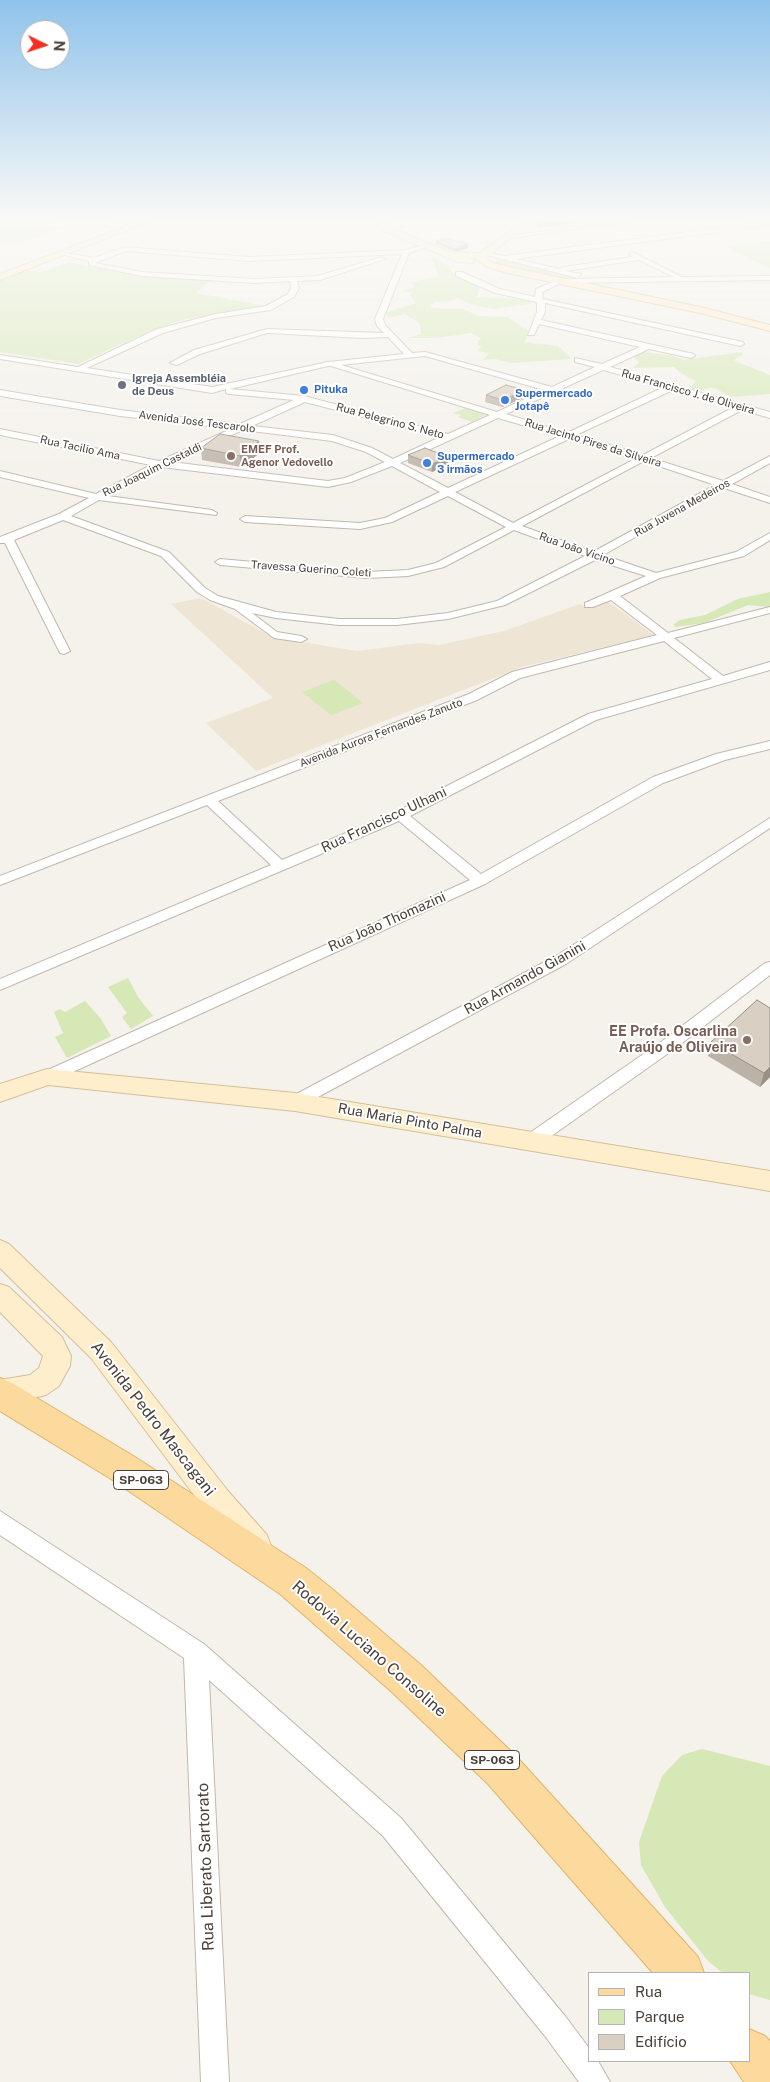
<!DOCTYPE html>
<meta charset="utf-8">
<style>
body{margin:0}
#map{position:relative;width:770px;height:2082px;overflow:hidden;background:#f5f1eb;font-family:"Public Sans",sans-serif}
canvas{display:block}
.legend{position:absolute;left:588px;top:1972px;width:162px;height:90px;box-sizing:border-box;background:#fff;border:1px solid #b6b3b0;margin:0;padding:6px 9px;list-style:none;font-size:15px;color:#494139}
.legend li{display:flex;align-items:center;gap:10px;height:25px}
.legend b{width:25px;border:1px solid #b6b3b0}
.north{position:absolute;left:20px;top:20px;width:50px;height:50px;box-sizing:border-box;background:#fff;border:1px solid #b6b3b0;border-radius:50%;rotate:94deg;font-size:14px;font-weight:700;line-height:20px;text-align:center;color:#494139}
.north::after{content:'';display:block;margin:auto;width:18px;height:22px;background:#f63021;clip-path:polygon(50% 0,100% 100%,50% 72%,0 100%)}
</style>
<div id="map">
<canvas width="770" height="2082"></canvas>
<ul class="legend">
<li><b style="height:6px;background:#fcd99d"></b>Rua</li>
<li><b style="height:14px;background:#d5e8b5"></b>Parque</li>
<li><b style="height:14px;background:#dacfc3"></b>Edifício</li>
</ul>
<div class="north">N</div>
</div>
<script>
const g = document.querySelector('canvas').getContext('2d');
g.lineJoin = 'round';
function fillPath(path, color) { g.fillStyle = color; g.fill(path, 'evenodd'); }
const toPath = rows => new Path2D(rows.map(r => 'M' + r).join(''));
function strokePath(path, color, width, dash) { g.strokeStyle = color; g.lineWidth = width; g.lineCap = dash ? 'butt' : 'round'; g.setLineDash(dash || []); g.stroke(path); }
function label(font, color, halo, rows, align = 'center') {
  g.font = font + ' "Public Sans",sans-serif'; g.lineWidth = 4; g.setLineDash([]); g.textBaseline = 'middle'; g.strokeStyle = halo; g.fillStyle = color; for (const [text, x, y, turn = 0] of rows) {
    g.save(); g.translate(x, y); g.rotate((+turn || 0) * Math.PI / 180); g.textAlign = isNaN(turn) ? turn : align; if (halo) g.strokeText(text, 0, 0); g.fillText(text, 0, 0); g.restore();
  }
}
fillPath(toPath([
 [201,598,272,637,357,651,420,643,439,645,504,631,580,604,588,608,607,601,654,635,522,667,256,771,206,723,273,698,171,604]
]), '#eee5d5');
fillPath(toPath([
 [0,219,60,219,60,221,36,226,62,228,27,240,0,244],
 [770,241,770,269,726,246,749,244],
 [431,256,446,264,453,272,480,287,477,297,525,299,534,303,494,309,472,305,457,298,452,301,436,302,431,305,431,308,464,309,478,316,507,317,528,330,529,334,524,342,558,346,572,359,512,363,495,359,483,360,489,353,477,351,481,347,477,344,481,338,471,333,437,338,408,338,421,334,420,324,405,314,388,318,387,312,416,303,410,295,412,292,402,291,415,287,410,283,438,276],
 [499,259,573,278,560,279,490,263],
 [69,262,141,276,210,281,196,293,266,306,182,320,152,330,78,364,0,352,0,279,21,270,41,272],
 [644,352,669,355,684,360,742,352,743,355,735,359,735,361,770,375,770,394,732,397,714,388,695,390,690,387,696,381,682,374,674,367,633,368,639,362,632,355],
 [467,407,489,413,472,422,458,417,461,415,453,413],
 [770,592,770,607,748,605,704,623,675,627,674,624,680,620,705,615,738,599],
 [334,680,363,703,331,715,302,692],
 [128,978,138,997,153,1016,131,1029,122,1017,127,1013,108,987],
 [85,1001,101,1019,111,1036,67,1058,55,1037,63,1033,54,1012,60,1009,65,1012],
 [702,1749,770,1766,770,2000,749,1994,749,1973,723,1973,708,1961,665,1907,641,1865,639,1842,662,1776,682,1755]
]), '#d5e8b5');
const street = toPath([
 [105,219,117,219,129,222,126,224,105,219],
 [630,219,645,219,511,238,508,236,630,219],
 [770,221,770,225,516,259,560,269,563,267,633,257,629,254,632,252,682,277,770,276,770,280,561,283,542,292,543,299,743,342,744,344,740,346,545,303,545,312,541,320,694,354,695,356,691,358,649,349,610,367,770,412,770,418,742,410,651,458,723,481,770,456,770,463,732,484,770,497,770,503,724,488,603,555,656,573,736,552,770,533,770,540,744,556,660,578,620,596,668,633,770,607,770,613,674,638,723,676,770,662,770,670,596,720,410,816,481,874,653,777,716,754,770,741,770,749,725,760,663,783,485,884,53,1081,47,1083,41,1081,39,1077,41,1073,470,880,399,821,0,990,0,979,271,865,207,805,0,885,0,876,469,694,512,672,657,635,611,600,593,607,585,607,585,603,646,576,595,560,505,605,448,619,397,625,339,625,276,618,252,613,277,632,301,636,307,639,301,642,274,638,235,609,210,600,197,592,161,556,63,520,14,540,70,651,64,654,60,653,5,543,0,543,0,537,59,514,89,498,0,477,0,471,96,494,151,465,0,435,0,429,159,461,231,429,120,416,0,396,0,390,120,410,240,424,294,400,229,394,226,393,226,389,212,393,0,359,0,355,78,367,157,329,216,314,266,306,288,294,291,288,290,281,255,283,142,276,89,265,89,261,60,254,60,252,94,258,124,247,249,257,405,250,429,244,429,246,409,253,383,319,385,325,412,353,425,352,552,387,595,367,575,362,575,358,602,364,640,347,539,324,534,335,528,335,537,312,537,302,495,293,456,276,456,272,462,272,500,289,535,297,536,289,560,279,674,277,639,260,565,271,581,274,578,278,483,254,483,252,505,256,770,221],
 [125,251,249,261,402,254,375,319,377,326,384,333,267,329,194,350,170,363,177,365,200,354,267,333,363,338,388,337,404,354,328,362,212,387,87,368,163,333,216,318,271,310,294,297,299,288,297,281,320,280,385,259,382,257,317,276,255,279,142,272,95,263,125,251],
 [425,356,544,390,497,412,341,365,425,356],
 [328,366,331,366,490,415,448,434,304,396,230,389,328,366],
 [603,370,664,387,567,433,506,414,603,370],
 [673,390,734,407,643,455,576,435,673,390],
 [305,402,440,437,393,459,372,448,333,435,252,426,305,402],
 [498,418,560,436,448,488,400,463,498,418],
 [243,430,332,441,366,452,385,462,345,478,328,481,171,462,243,430],
 [569,439,635,459,513,523,455,492,569,439],
 [644,461,715,485,593,552,522,526,644,461],
 [392,466,440,492,385,518,360,523,245,516,240,519,245,522,360,529,392,522,448,496,506,527,436,563,408,570,367,572,220,559,215,562,220,565,367,578,408,576,444,567,514,530,585,556,497,601,448,613,397,619,339,619,276,612,218,596,205,588,169,552,71,516,99,500,216,515,217,513,212,510,108,496,161,467,328,487,351,482,392,466],
 [664,641,712,679,588,714,396,812,282,860,218,801,477,700,520,678,664,641],
 [770,818,770,828,566,964,301,1106,295,1108,289,1106,287,1102,289,1098,556,956,770,818],
 [770,962,770,975,677,1047,536,1147,530,1149,524,1147,521,1142,524,1137,665,1039,765,963,770,962],
 [0,1511,204,1644,401,1818,565,2016,589,2048,589,2061,598,2061,610,2082,579,2082,545,2036,383,1836,209,1680,229,2082,201,2082,184,1658,0,1535,0,1511]
]);
const secondary = toPath([
 [145,219,156,219,0,280,0,274,145,219],
 [375,219,383,219,389,227,455,254,462,252,480,253,525,219,534,219,486,258,493,263,509,267,705,308,770,325,770,331,700,313,507,273,487,267,474,258,468,258,474,259,474,263,458,262,383,231,375,219],
 [47,1069,295,1093,770,1171,770,1191,295,1111,48,1085,0,1102,0,1084,47,1069],
 [0,1240,9,1244,111,1342,228,1491,267,1535,271,1546,267,1557,256,1561,245,1557,206,1511,91,1358,0,1268,0,1240],
 [0,1284,9,1287,62,1337,71,1356,70,1366,59,1386,46,1395,0,1406,0,1380,30,1375,39,1368,43,1356,0,1312,0,1284]
]);
const primary = toPath([
 [0,1378,12,1383,135,1457,306,1568,331,1588,421,1665,516,1756,698,1957,704,1973,653,1973,488,1784,393,1693,280,1594,111,1479,0,1411,0,1378],
 [749,2029,765,2036,770,2041,770,2082,744,2082,730,2061,749,2061,749,2029]
]);
strokePath(street, '#c1b8ad', 2);
strokePath(secondary, '#d4c09b', 2);
strokePath(primary, '#e2b56c', 2);
fillPath(street, '#fff');
fillPath(secondary, '#feeecc');
fillPath(primary, '#fcd99d');
fillPath(toPath([
 [436,241,468,248,455,252,436,244],
 [524,390,523,398,502,407,485,402,486,395],
 [201,448,260,453,241,467,202,460],
 [408,455,448,465,432,472,408,463],
 [757,1000,770,1077,760,1087,708,1056,711,1042]
]), '#bbb2a8');
fillPath(toPath([
 [538,219,609,219,537,228],
 [468,244,468,248,455,252,455,249],
 [524,390,523,398,502,407,503,400],
 [259,441,260,453,241,467,240,456],
 [448,457,448,465,432,472,432,464],
 [770,1067,770,1077,760,1087,764,1073]
]), '#999188');
const building = toPath([
 [445,238,468,244,455,249,436,241,445,238],
 [506,385,524,390,503,400,486,395,506,385],
 [220,434,259,441,240,456,201,448,220,434],
 [425,448,448,457,432,464,408,455,425,448],
 [757,1000,770,1008,770,1067,764,1073,711,1042,757,1000]
]);
fillPath(building, '#dacfc3');
strokePath(building, '#999188', 1);
const sky = g.createLinearGradient(0, 0, 0, 510);
sky.addColorStop(0, '#8fc3eb');
sky.addColorStop(0.43, '#faf9f6');
sky.addColorStop(1, '#faf9f600');
g.fillStyle = sky;
g.fillRect(0, 0, 770, 510);
for (const [x, y, r, color] of [
 [122,385,5,"#6b7280"],
 [304,390,5,"#3f7fe0"],
 [505,400,5,"#3f7fe0"],
 [231,456,5,"#8d6e63"],
 [427,463,5,"#3f7fe0"],
 [747,1040,5,"#8d6e63"]
]) { const dot = new Path2D(); dot.arc(x, y, r, 0, 2 * Math.PI); g.fillStyle = color; g.fill(dot); strokePath(dot, '#fff', 2); }
label('bold 11px', '#5b616d', '#fff', [
 ["Igreja Assembléia",132,379],
 ["de Deus",132,392]
], 'left');
label('bold 11px', '#366cbe', '#fff', [
 ["Pituka",314,390],
 ["Supermercado",515,394],
 ["Jotapê",515,407],
 ["Supermercado",437,457],
 ["3 irmãos",437,470]
], 'left');
label('11px', '#494139', '#fff', [
 ["Rua Francisco J. de Oliveira",688,392,16],
 ["Rua Pelegrino S. Neto",390,421,15],
 ["Avenida José Tescarolo",197,422,7],
 ["Rua Jacinto Pires da Silveira",593,443,17],
 ["Rua Tacilio Ama",80,448,12],
 ["Rua Joaquim Castaldi",152,470,-26],
 ["Rua Juvena Medeiros",682,508,-29],
 ["Rua João Vicino",577,549,19],
 ["Travessa Guerino Coleti",311,569,4],
 ["Avenida Aurora Fernandes Zanuto",381,733,-21]
]);
label('bold 11px', '#785e54', '#fff', [
 ["EMEF Prof.",241,450],
 ["Agenor Vedovello",241,463]
], 'left');
for (const [x, y, w] of [
 [141,1480,55],
 [492,1760,55]
]) { const box = new Path2D(); box.roundRect(x - w / 2, y - 9.5, w, 19, 4); g.fillStyle = '#fff'; g.fill(box); strokePath(box, '#494139', 1); }
label('bold 12px', '#494139', null, [
 ["SP-063",141,1480],
 ["SP-063",492,1760]
]);
label('14px', '#494139', '#fff', [
 ["Rua Francisco Ulhani",384,820,-25],
 ["Rua João Thomazini",387,922,-24],
 ["Rua Armando Gianini",525,978,-29],
 ["Rua Maria Pinto Palma",410,1121,10]
]);
label('bold 14px', '#785e54', '#fff', [
 ["EE Profa. Oscarlina",737,1032],
 ["Araújo de Oliveira",737,1048]
], 'right');
label('16px', '#494139', '#fff', [
 ["Avenida Pedro Mascagani",153,1419,52],
 ["Rodovia Luciano Consoline",369,1649,41],
 ["Rua Liberato Sartorato",206,1867,-92]
]);
</script>
